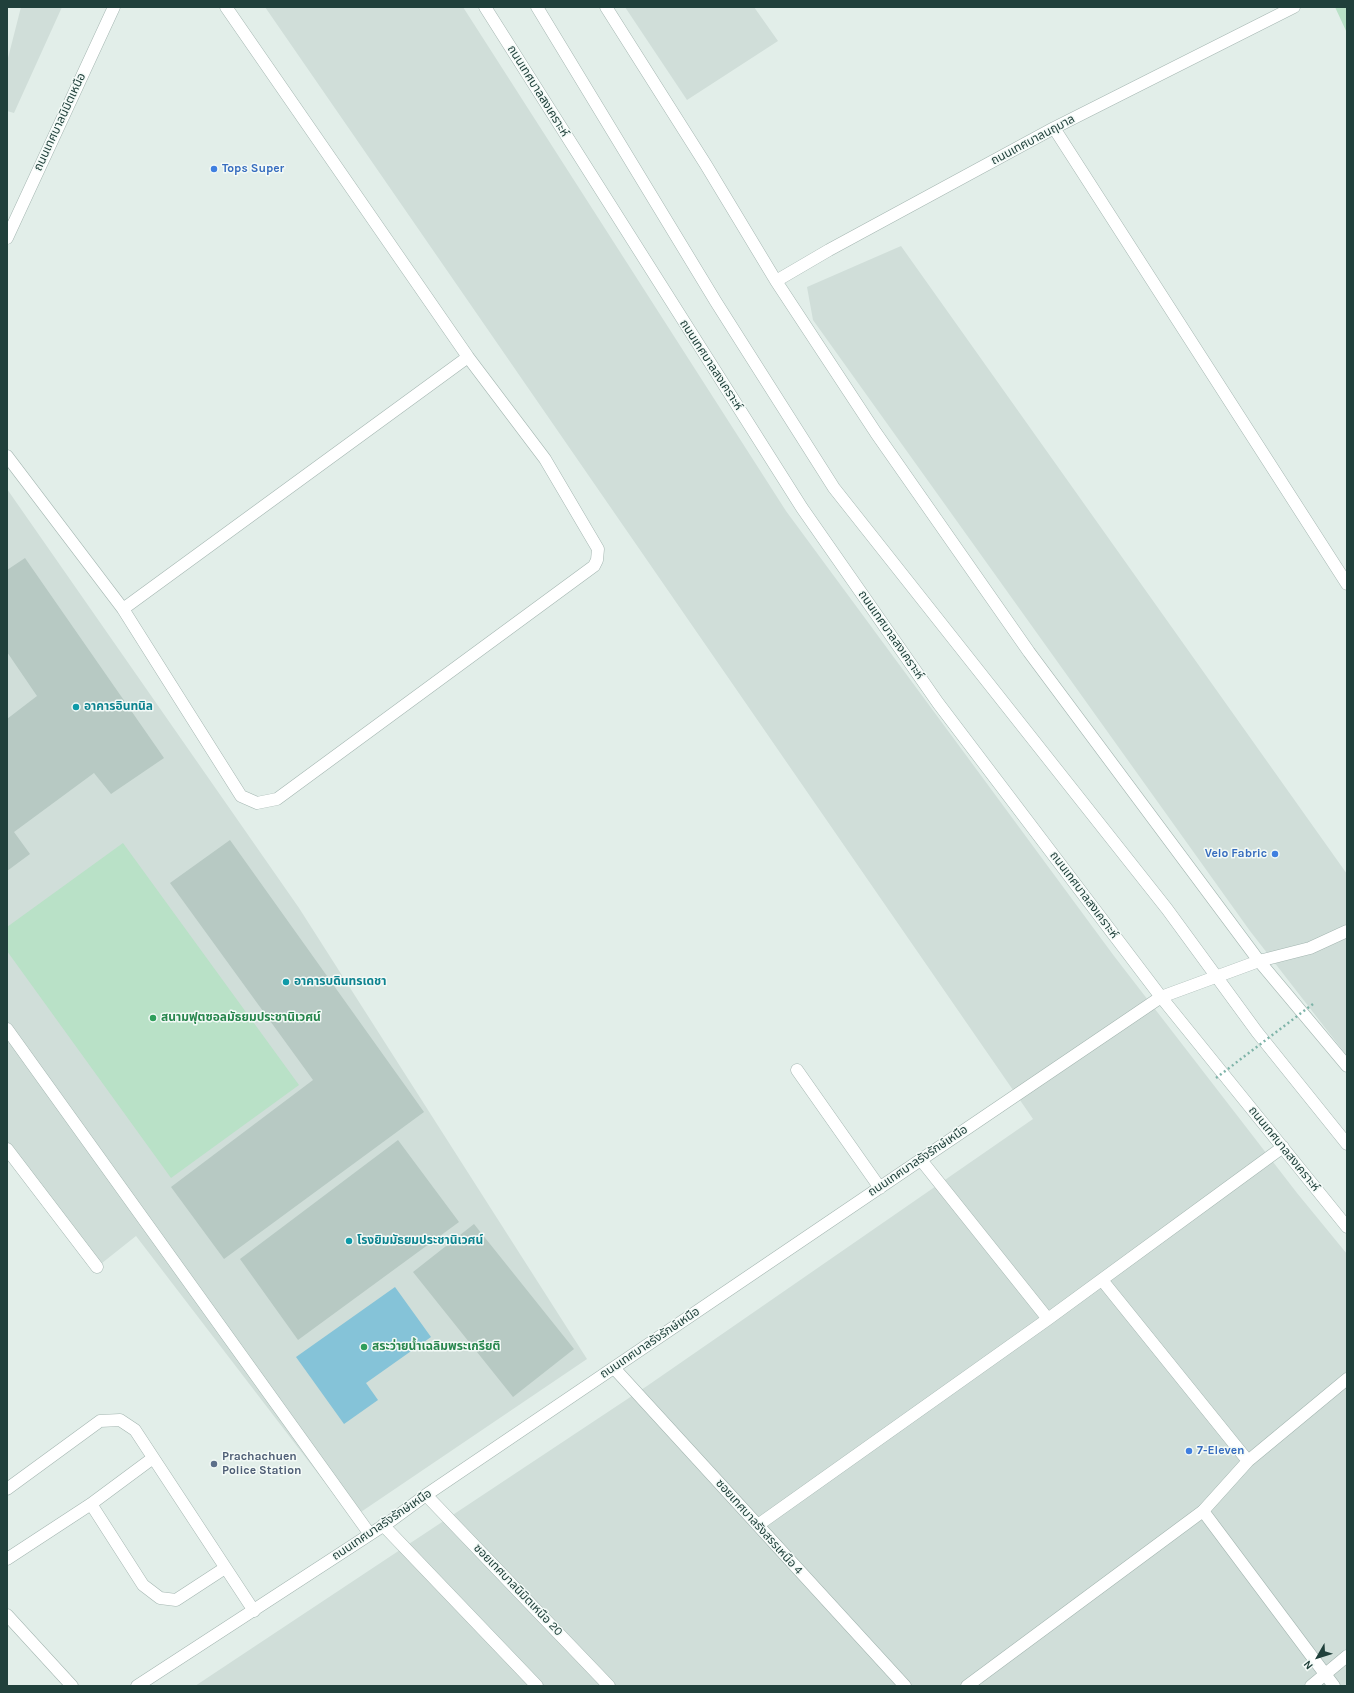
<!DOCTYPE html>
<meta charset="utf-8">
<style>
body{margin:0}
#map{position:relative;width:1354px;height:1693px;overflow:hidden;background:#e2eee9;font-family:Karla,sans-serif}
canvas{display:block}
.frame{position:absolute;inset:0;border:8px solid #20403b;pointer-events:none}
.north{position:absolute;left:1298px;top:1637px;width:40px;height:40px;-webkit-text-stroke:3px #f3faf7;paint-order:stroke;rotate:231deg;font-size:11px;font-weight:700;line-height:16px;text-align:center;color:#20403b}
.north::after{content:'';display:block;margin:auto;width:14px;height:18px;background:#20403b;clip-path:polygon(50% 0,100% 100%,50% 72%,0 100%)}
</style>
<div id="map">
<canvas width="1354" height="1693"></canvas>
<div class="frame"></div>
<div class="north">N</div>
</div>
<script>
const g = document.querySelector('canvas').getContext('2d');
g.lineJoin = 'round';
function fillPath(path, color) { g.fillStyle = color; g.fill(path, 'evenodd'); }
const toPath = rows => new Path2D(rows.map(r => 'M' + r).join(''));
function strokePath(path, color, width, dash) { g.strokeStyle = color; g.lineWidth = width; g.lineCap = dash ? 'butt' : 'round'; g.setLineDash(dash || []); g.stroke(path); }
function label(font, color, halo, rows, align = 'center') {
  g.font = font + ' Karla,"Noto Sans Thai",sans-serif'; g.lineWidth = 3; g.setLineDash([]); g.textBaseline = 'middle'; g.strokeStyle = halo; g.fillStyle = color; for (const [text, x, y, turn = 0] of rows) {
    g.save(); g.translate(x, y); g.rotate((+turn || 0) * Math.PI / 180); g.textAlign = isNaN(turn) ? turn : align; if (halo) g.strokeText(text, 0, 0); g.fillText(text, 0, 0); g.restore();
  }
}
fillPath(toPath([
 [21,7,62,7,14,113,7,111,7,62],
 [265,7,463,7,786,511,1114,956,1297,1193,1347,1254,1347,1686,195,1686,647,1386,1033,1119],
 [625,7,754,7,778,41,687,100],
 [901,246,1347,874,1347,1056,1250,931,813,320,807,287],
 [7,489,299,908,587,1359,352,1518,136,1236,97,1267,7,1145]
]), '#d0ded9');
fillPath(toPath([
 [1335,7,1347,7,1347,33],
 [123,843,299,1085,171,1178,7,951,7,927]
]), '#b9e1c7');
fillPath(toPath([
 [395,1287,431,1337,366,1383,378,1400,344,1424,296,1357]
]), '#85c3d8');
fillPath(toPath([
 [25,558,164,758,111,794,94,773,14,832,30,854,7,871,7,719,37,696,7,652,7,570],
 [230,840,424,1112,224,1259,171,1187,313,1080,170,883],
 [398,1140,459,1222,298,1340,240,1259],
 [474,1224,574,1349,513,1397,413,1272]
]), '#b7c9c3');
const service = toPath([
 [7,1029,369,1533],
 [7,1149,97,1267],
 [7,1489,100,1421,120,1420,135,1430,254,1611],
 [91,1504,143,1585,160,1598,176,1600,225,1568],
 [1203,1511,1334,1686],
 [7,1559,91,1504,153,1458],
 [1311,1686,1347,1656]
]);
const minor = toPath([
 [485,7,802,508,938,703,1161,997,1347,1227],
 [606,7,706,165,776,281,876,433,1029,652,1259,961,1347,1066],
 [1054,128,1347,584],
 [7,238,114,7],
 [776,281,829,250,1054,128,1294,7],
 [7,456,123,609,241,796,257,803,277,799,594,566,597,560,598,549,545,459,468,357,226,7],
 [123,609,468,357],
 [797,1070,880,1188],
 [921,1160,1048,1319],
 [1102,1280,1248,1461],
 [614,1368,905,1686],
 [426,1495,609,1686],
 [383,1525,537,1686],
 [758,1525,1048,1319,1283,1147],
 [7,1615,72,1686],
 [137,1686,392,1520,426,1495,1161,997,1259,961,1310,948,1347,931],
 [967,1686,1203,1511,1248,1461,1347,1379]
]);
const tertiary = toPath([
 [537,7,716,302,834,488,1167,909,1257,1032,1347,1144]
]);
strokePath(service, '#a4b6b1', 13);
strokePath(minor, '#a4b6b1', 13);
strokePath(tertiary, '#a4b6b1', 13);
strokePath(service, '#fff', 12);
strokePath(minor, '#fff', 12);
strokePath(tertiary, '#fff', 12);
strokePath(toPath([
 [1216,1078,1313,1004]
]), '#7fb4a9', 2.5, [2, 3]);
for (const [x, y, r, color] of [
 [214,169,4,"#3f7fe0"],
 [76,707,4,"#0f9aa8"],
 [1275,854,4,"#3f7fe0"],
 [286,982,4,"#0f9aa8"],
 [153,1018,4,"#2e9e5b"],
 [349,1241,4,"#0f9aa8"],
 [364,1347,4,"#2e9e5b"],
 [1189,1451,4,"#3f7fe0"],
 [214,1464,4,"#5c6f8a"]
]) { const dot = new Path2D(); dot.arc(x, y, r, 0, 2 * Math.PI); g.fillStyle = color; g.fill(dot); strokePath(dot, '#f3faf7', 1.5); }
label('12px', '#20403b', '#f3faf7', [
 ["ถนนเทศบาลสงเคราะห์",538,91,58],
 ["ถนนเทศบาลนิมิตเหนือ",60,122,-65],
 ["ถนนเทศบาลนฤมาล",1033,140,-28],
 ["ถนนเทศบาลสงเคราะห์",711,365,57],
 ["ถนนเทศบาลสงเคราะห์",891,635,55],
 ["ถนนเทศบาลสงเคราะห์",1084,895,53],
 ["ถนนเทศบาลสงเคราะห์",1284,1149,51],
 ["ถนนเทศบาลรังรักษ์เหนือ",918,1161,-34],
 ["ถนนเทศบาลรังรักษ์เหนือ",650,1343,-34],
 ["ถนนเทศบาลรังรักษ์เหนือ",382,1525,-34],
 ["ซอยเทศบาลรังสรรเหนือ 4",759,1527,48],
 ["ซอยเทศบาลนิมิตเหนือ 20",518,1590,46]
]);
label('bold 12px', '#366cbe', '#f3faf7', [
 ["Tops Super",222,169],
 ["Velo Fabric",1267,854,"right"],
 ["7-Eleven",1197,1451]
], 'left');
label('bold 12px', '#0d838f', '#f3faf7', [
 ["อาคารอินทนิล",84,707],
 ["อาคารบดินทรเดชา",294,982],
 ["โรงยิมมัธยมประชานิเวศน์",357,1241]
], 'left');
label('bold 12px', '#27864d', '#f3faf7', [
 ["สนามฟุตซอลมัธยมประชานิเวศน์",161,1018],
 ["สระว่ายนํ้าเฉลิมพระเกรียติ",372,1347]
], 'left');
label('bold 12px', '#4e5e75', '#f3faf7', [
 ["Prachachuen",222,1457],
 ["Police Station",222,1471]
], 'left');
</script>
